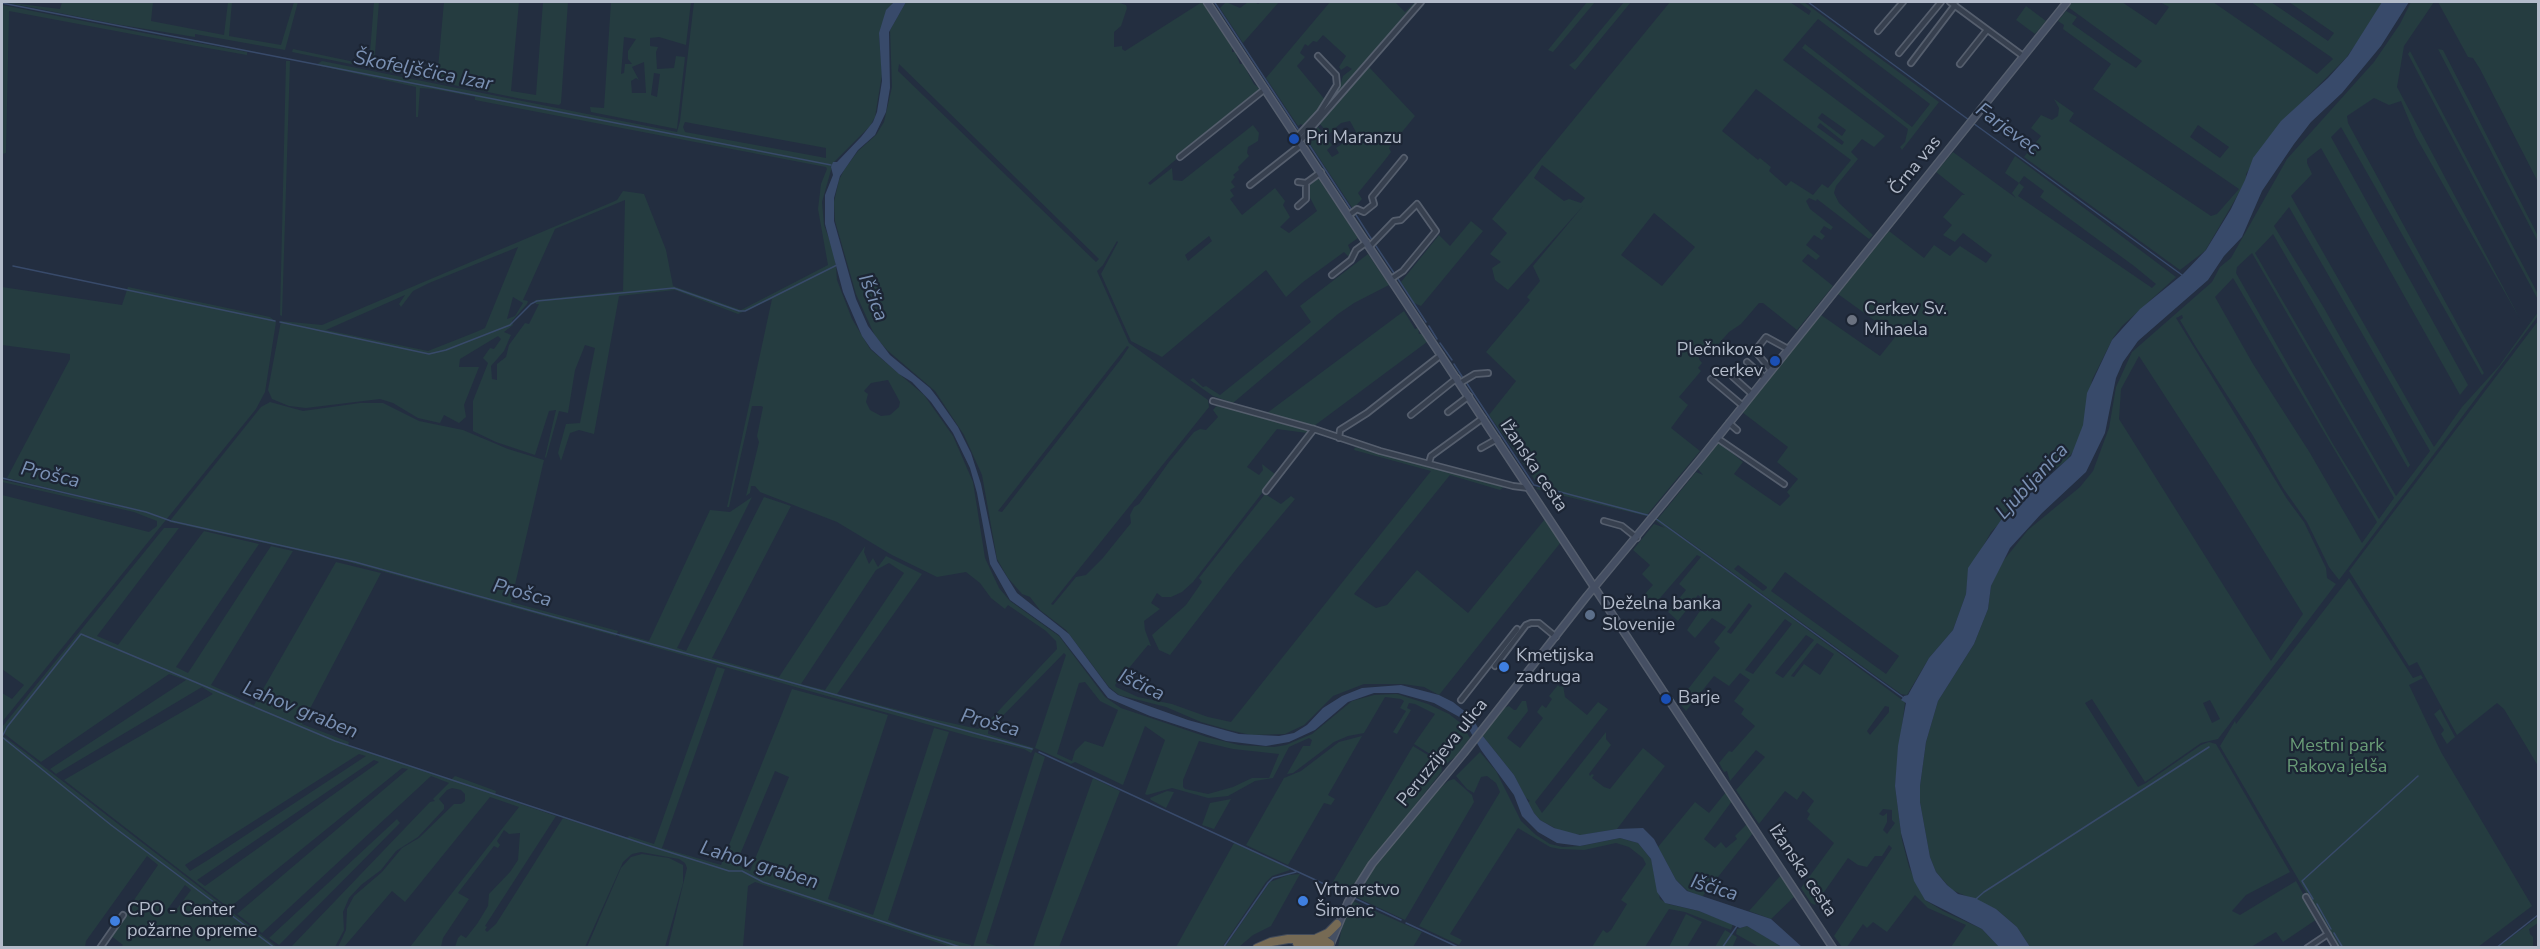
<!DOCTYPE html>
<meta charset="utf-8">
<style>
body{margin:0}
#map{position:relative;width:2540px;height:949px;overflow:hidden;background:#232e40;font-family:"Nunito Sans",sans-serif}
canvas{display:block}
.frame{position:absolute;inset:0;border:3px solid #b3bbca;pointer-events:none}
</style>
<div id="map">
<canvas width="2540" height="949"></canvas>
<div class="frame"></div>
</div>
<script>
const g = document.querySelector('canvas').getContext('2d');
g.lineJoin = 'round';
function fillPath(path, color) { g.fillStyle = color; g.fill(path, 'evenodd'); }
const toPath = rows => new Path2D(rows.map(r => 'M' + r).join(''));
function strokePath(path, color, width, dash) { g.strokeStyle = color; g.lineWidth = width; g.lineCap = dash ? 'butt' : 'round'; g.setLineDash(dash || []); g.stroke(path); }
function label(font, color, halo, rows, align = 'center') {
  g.font = font + ' "Nunito Sans",sans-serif'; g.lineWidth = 4.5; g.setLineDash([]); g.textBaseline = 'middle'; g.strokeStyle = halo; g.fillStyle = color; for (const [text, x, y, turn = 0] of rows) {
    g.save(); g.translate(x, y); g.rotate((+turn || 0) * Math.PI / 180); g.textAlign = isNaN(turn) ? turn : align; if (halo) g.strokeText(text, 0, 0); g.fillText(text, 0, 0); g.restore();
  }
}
fillPath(toPath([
 [4,2,60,9,62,2,153,2,151,21,224,35,228,2,232,2,229,36,281,45,294,2,298,2,285,50,195,34,195,37,115,24],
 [374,2,379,2,374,66,437,79,444,2,519,2,511,91,536,95,543,2,568,2,561,103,559,105,522,99,292,52,293,49,369,65],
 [611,2,691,2,686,45,659,37,650,38,650,46,658,47,656,52,657,69,674,68,676,56,685,57,677,129,591,112,590,107,604,108],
 [624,37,636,39,628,51,628,59,632,64,625,64,624,73,621,74],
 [644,62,646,93,632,93,631,81,636,78,639,80,632,67],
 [654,73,660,74,657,97,651,95],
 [694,2,893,2,879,35,882,74,875,117,870,126,833,163,822,202,824,225,835,255,837,280,852,319,870,349,924,395,953,436,973,482,985,558,999,588,1010,601,1059,636,1105,697,1121,708,1207,737,1239,745,1274,747,1286,745,1312,734,1352,701,1374,695,1397,694,1428,704,1449,714,1462,724,1470,738,1455,757,1446,764,1414,744,1435,714,1415,704,1409,703,1407,708,1411,710,1397,734,1393,732,1406,711,1400,708,1404,701,1401,699,1385,697,1364,733,1348,736,1334,742,1293,773,1287,774,1303,746,1310,746,1312,740,1309,738,1289,747,1273,778,1255,781,1228,796,1208,798,1172,788,1147,795,1145,794,1165,740,1145,726,1123,785,1075,762,1071,764,1035,748,1066,655,1064,653,988,731,988,734,1034,748,1031,753,1024,749,972,737,619,637,620,633,649,641,710,510,730,512,752,497,677,648,686,651,764,497,791,506,712,658,779,677,865,546,864,552,869,564,873,558,878,567,886,556,922,574,837,694,933,719,978,729,986,724,1057,649,1056,641,1046,631,1008,605,1005,609,991,598,980,583,966,572,937,577,892,555,837,522,760,492,755,486,751,486,750,493,746,496,759,442,757,436,763,407,761,406,752,406,729,507,727,507,772,299,738,314,675,290,619,296,594,434,579,430,570,433,561,461,558,453,566,424,580,423,595,348,585,345,575,370,568,413,559,411,546,458,545,457,556,410,549,411,535,455,496,442,473,431,473,401,488,363,483,358,490,348,494,349,501,339,498,336,460,359,459,367,479,367,464,405,466,417,459,423,444,415,440,423,418,418,393,403,380,399,306,408,289,406,272,399,268,390,281,321,322,325,608,204,617,200,623,191,644,194,666,250,673,286,741,310,828,265,818,209,821,184,827,169,826,167,475,100,475,97,433,89,420,88,418,117,416,117,416,87,316,65,322,61,677,132,680,121],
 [685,122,826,148,826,158,685,132,683,127],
 [625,200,623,291,535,300,536,304,539,304,529,324,525,323,509,345,506,357,497,364,497,380,492,379,491,366,504,351,511,335,504,332,513,325,512,321,527,304,528,301,523,300,555,229],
 [518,247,485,328,476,332,428,351,326,330,405,295,399,304,401,307,413,291,429,283],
 [513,297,523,303,515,316,507,319],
 [888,380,900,402,899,407,890,415,881,416,870,410,866,402,868,394,864,391,871,383],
 [889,563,904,573,825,690,801,684,876,570],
 [1085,682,1100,701,1118,710,1103,747,1085,741,1075,751,1072,761,1057,754,1079,683],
 [1199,741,1233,749,1279,754,1269,778,1252,778,1233,787,1208,794,1185,789,1183,787,1183,780],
 [906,2,1117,2,1126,5,1127,8,1121,26,1114,32,1114,47,1122,46,1122,49,1125,51,1202,2,1232,47,1232,52,1235,52,1240,64,1243,64,1254,84,1260,89,1148,183,1150,185,1172,168,1173,180,1182,181,1253,125,1259,133,1258,141,1248,147,1247,153,1249,156,1238,167,1239,170,1233,175,1235,177,1231,182,1235,187,1230,190,1234,196,1230,199,1242,215,1275,188,1285,201,1283,205,1290,217,1280,227,1289,233,1317,211,1307,192,1307,186,1318,178,1358,238,1348,245,1352,255,1348,256,1344,252,1303,282,1286,297,1266,270,1162,357,1131,341,1101,274,1118,242,1117,241,1103,265,1097,271,1129,343,1208,400,1209,407,1051,604,1053,605,1076,577,1086,575,1102,559,1131,523,1130,515,1134,507,1139,504,1169,462,1194,432,1200,429,1206,430,1218,417,1213,410,1218,404,1309,431,1307,433,1277,429,1247,467,1259,475,1263,470,1262,464,1276,475,1193,582,1182,592,1171,597,1162,597,1157,593,1151,603,1160,609,1144,621,1145,630,1151,646,1148,645,1115,685,1116,687,1138,697,1172,704,1208,717,1231,722,1431,471,1354,450,1355,447,1503,484,1504,487,1500,490,1450,475,1354,594,1376,608,1387,605,1417,570,1468,613,1545,519,1561,542,1439,695,1424,687,1403,684,1364,684,1333,696,1304,725,1285,734,1251,735,1229,730,1201,722,1166,707,1119,695,1109,687,1066,630,1040,610,1030,597,1022,594,1008,578,997,559,982,475,964,435,935,391,887,350,875,336,856,294,835,221,834,202,839,180,844,170,858,151,876,135,884,122,892,87,890,30],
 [899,64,1099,259,1096,262,898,71],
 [1209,236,1212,241,1188,261,1185,255],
 [1127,346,1129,347,1121,359,1002,512,998,511],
 [1226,2,1240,8,1248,2,1255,2,1258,4,1261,2,1279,2,1243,43,1220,8],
 [1330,2,1395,2,1405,12,1415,2,1418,2,1328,108,1326,107,1338,92,1343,76,1352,69,1347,66,1341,70,1339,67,1346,56,1323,35,1317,42,1313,41,1308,46,1305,44,1300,53,1305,57,1297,66,1326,101,1304,127,1301,124,1298,126,1266,78],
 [1587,2,1595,2,1553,52,1548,50],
 [1624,2,1631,2,1575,70,1569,65,1575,61],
 [1670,2,1790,2,1809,15,1811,11,1798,2,1804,2,1939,102,1902,150,1900,147,1905,142,1908,129,1802,48,1805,44,1912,127,1930,104,1818,19,1783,60,1885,136,1874,147,1862,139,1851,152,1858,159,1836,186,1834,193,1839,203,1873,235,1869,239,1817,199,1816,201,1809,198,1806,201,1810,209,1833,227,1831,230,1824,226,1820,232,1825,236,1822,240,1814,235,1806,245,1820,256,1816,260,1808,254,1802,261,1833,286,1797,330,1763,303,1759,303,1741,324,1729,332,1715,348,1705,347,1699,353,1699,359,1702,363,1698,368,1701,371,1679,397,1688,405,1671,428,1700,451,1646,516,1536,489,1539,486,1489,415,1516,381,1486,352,1530,300,1527,297,1540,281,1533,266,1583,206,1508,290,1495,280,1492,268,1501,262,1490,254,1507,233,1492,219],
 [1756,89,1851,160,1828,188,1822,184,1813,195,1791,181,1786,186,1769,171,1771,167,1760,158,1758,160,1722,131],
 [1822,113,1846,130,1842,136,1818,118],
 [1820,123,1844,142,1842,145,1817,127],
 [1542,165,1585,198,1581,203,1569,199,1564,201,1534,178],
 [1654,213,1695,247,1662,286,1621,255],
 [2073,2,2122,2,2156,25,2169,7,2160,2,2213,2,2317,74,2333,59,2331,57,2251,2,2271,2,2328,41,2334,33,2289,2,2382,2,2372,22,2346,58,2279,125,2246,174,2246,181,2205,251,2180,270,2024,157,2041,136,2031,128,2041,115,2052,120,2058,116,2059,108,2054,99,2074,113,2069,121,2211,216,2217,214,2239,189,2093,89,2111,64,2063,29,2064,25,2058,21,2066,11,2077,17,2072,24,2119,57,2136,68,2142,61,2068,7],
 [2198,125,2229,147,2220,158,2190,137],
 [2411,2,2434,2,2404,46,2397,87,2520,319,2416,137,2401,101,2389,105,2374,98,2347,116,2348,123,2484,373,2482,375,2341,127,2331,137,2468,385,2460,395,2321,148,2307,159,2307,163,2312,174,2291,196,2434,447,2462,407,2499,366,2538,312,2538,316,2339,580,2329,567,2307,522,2283,488,2252,434,2196,347,2180,320,2183,318,2182,315,2176,318,2287,499,2304,522,2326,568,2327,578,2336,584,2218,739,2201,743,2145,782,2092,699,2085,703,2138,787,2146,783,2201,745,2209,742,2216,744,2290,872,2246,895,2232,911,2240,915,2296,881,2317,919,2283,942,2276,932,2251,947,2030,947,2017,927,1996,909,1952,890,1936,872,1930,857,1920,802,1920,786,1926,742,1938,701,1974,644,1988,609,1991,586,2000,565,2028,530,2080,487,2093,471,2109,428,2116,387,2132,352,2212,282,2220,267,2231,258,2287,159,2374,62,2400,24],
 [2289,207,2430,451,2396,496,2255,253,2273,234,2408,468,2410,465,2388,423,2324,308,2274,226],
 [2252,253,2394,498,2379,519,2333,444,2236,273,2237,267],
 [2233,278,2377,522,2362,543,2310,453,2253,364,2215,297],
 [2139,356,2224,487,2303,614,2271,661,2119,419,2121,389],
 [2210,700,2220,719,2212,723,2203,703],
 [2438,2,2538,2,2538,182,2480,69,2473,58,2468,57],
 [2,5,144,33,247,52,247,55,196,46,9,11,6,153,2,154],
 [2026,6,2046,21,2035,34,2016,20],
 [2438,49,2443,50,2512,185,2538,236,2538,242],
 [2410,51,2538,294,2537,298,2408,54],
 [286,61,290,61,282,316,280,315],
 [1368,66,1415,116,1389,148,1391,152,1385,160,1358,193,1362,199,1353,209,1306,138,1318,127,1332,145,1327,150,1332,157,1339,153,1336,148,1357,134,1350,121,1341,123,1329,134,1319,123],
 [1953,152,2016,198,2012,193,2019,183,2024,187,2018,196,2152,288,2156,284,2134,266,2040,197,2044,191,2024,176,2019,183,2005,173,2015,156,2176,277,2122,326,2113,338,2092,380,2085,427,2075,449,2066,461,2044,477,1991,532,1968,574,1966,594,1953,630,1929,658,1907,695,1901,694,1661,521,1905,702,1895,786,1902,840,1909,867,1925,900,1943,911,1982,929,1999,947,1951,947,1966,925,1928,908,1915,895,1887,932,1873,922,1867,928,1863,924,1847,947,1842,947,1834,936,1892,848,1889,845,1882,856,1875,856,1867,867,1858,865,1848,858,1815,905,1811,903,1801,888,1834,843,1807,819,1810,814,1807,811,1814,801,1803,791,1797,800,1785,791,1759,824,1736,790,1765,757,1756,750,1730,781,1727,771,1724,772,1719,763,1729,751,1732,752,1755,726,1741,714,1744,709,1734,701,1750,680,1740,673,1729,686,1714,676,1686,711,1678,702,1720,648,1714,642,1726,627,1712,618,1695,638,1687,630,1706,602,1698,595,1678,621,1668,612,1686,590,1679,584,1701,557,1697,555,1654,605,1643,596,1653,585,1642,574,1650,565,1633,550,1654,524,1665,528,1656,521,1696,472,1703,475,1698,469,1719,442,1743,462,1734,474,1780,506,1790,496,1787,492,1798,479,1777,462,1788,447,1742,412,1821,315,1880,356,1896,336,1838,294,1889,231,1924,258,1934,245,1950,256,1960,246,1986,263,1992,255,1963,233,1955,242,1943,235,1952,225,1943,217,1962,195,1965,195,1936,172],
 [1738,565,1767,587,1767,588,1763,591,1734,569],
 [1785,572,1899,656,1886,674,1771,591],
 [1749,603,1752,606,1731,634,1727,632],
 [1785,619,1792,624,1753,674,1745,670],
 [1806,635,1814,640,1783,678,1775,673],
 [1817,643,1834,654,1820,675,1804,664,1794,677,1791,676],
 [1885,706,1889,707,1889,712,1870,735,1867,731],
 [1883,809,1892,810,1892,820,1895,823,1887,834,1883,830,1887,822,1887,813,1883,816,1879,814],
 [1471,221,1483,231,1421,306,1414,303,1401,282,1439,235,1450,246],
 [1368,254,1389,285,1354,303,1338,314,1233,403,1213,396,1190,380,1193,378,1203,387,1206,386,1220,395,1311,322,1300,306],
 [2,287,122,305,128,287,270,317,276,322,265,392,256,409,2,722,2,693,12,699,24,685,2,669,2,495,149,532,157,526,157,521,134,512,2,482,2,480,12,482,147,512,7,478,70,359,70,354,2,345],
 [1404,311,1415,329,1418,328,1419,334,1422,334,1427,342,1314,426,1267,413],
 [2538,321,2538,766,2504,709,2497,703,2457,735,2417,662,2409,666,2349,571],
 [270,402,303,411,360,403,383,403,419,421,463,430,508,449,544,460,511,602,618,631,616,636,341,560,169,522,261,407],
 [1265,494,1281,504,1291,496,1295,499,1238,567,1170,655,1159,650,1152,635,1186,605,1202,582,1199,578],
 [164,528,179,528,97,636,118,645,204,531,259,544,176,667,188,673,271,546,293,551,211,685,254,705,336,562,381,573,302,724,349,742,348,745,451,780,455,776,458,777,496,791,495,795,556,816,485,926,487,927,485,930,487,932,496,924,563,818,627,838,629,836,654,844,717,667,725,669,662,848,721,865,792,689,888,715,828,899,873,915,934,728,949,732,888,920,905,928,971,945,971,947,951,947,755,882,748,886,743,947,668,947,687,868,685,863,679,859,641,852,632,854,623,862,585,947,455,947,458,938,461,935,466,938,477,924,488,906,489,894,510,872,518,860,520,833,509,834,504,830,497,841,500,845,498,848,494,846,458,893,469,899,443,938,441,947,410,947,519,807,490,797,405,902,392,891,344,947,338,947,346,930,347,909,354,896,382,872,402,848,419,838,454,804,461,804,465,801,465,794,461,790,452,788,447,790,439,799,444,805,444,809,418,837,396,851,381,870,361,885,349,898,343,912,344,930,335,947,291,947,430,802,435,801,433,799,449,783,431,776,262,933,237,914,408,769,402,768,229,908,64,780,213,694,202,687,56,774,50,769,186,680,169,674,41,762,2,732,2,727],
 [359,754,366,756,208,860,190,871,185,865],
 [374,760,379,762,205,886,197,880],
 [775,771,789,777,750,871,736,864],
 [2349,578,2413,678,2421,675,2423,678,2409,685,2441,752,2532,906,2478,947,2338,947,2220,746,2235,721,2236,724],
 [1558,685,1560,687,1563,685,1565,697,1587,715,1598,702,1608,709,1535,802,1542,813,1606,732,1606,739,1611,745,1589,774,1590,776,1592,774,1594,775,1592,778,1604,787,1610,789,1643,748,1665,766,1617,829,1581,835,1562,832,1540,820,1534,813,1528,802,1530,801,1525,797,1514,775,1482,735,1504,708,1509,706,1514,710,1516,710,1522,701,1526,701,1528,711,1507,738,1520,748,1543,718,1537,712,1542,705,1546,708,1552,699,1549,696],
 [2440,709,2455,737,2447,744,2441,734,2444,730,2434,714],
 [2,735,25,752,277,947,121,947,123,945,110,935,158,865,147,856,86,941,85,947,2,947],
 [185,885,191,890,173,914,169,914,167,910],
 [1362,736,1328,795,1335,799,1331,805,1324,803,1288,865,1246,845,1284,778,1301,771,1339,742],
 [1413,746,1436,760,1441,765,1442,771,1362,873,1349,894,1336,888,1331,885],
 [1035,752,1045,757,986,943,1000,947,973,947],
 [1480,752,1496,771,1521,821,1536,835,1550,844,1563,847,1581,846,1620,838,1638,843,1651,859,1660,899,1668,904,1699,911,1733,924,1731,930,1685,912,1669,909,1645,947,1592,947,1603,930,1607,933,1611,930,1627,904,1621,900,1646,864,1643,858,1629,847,1616,843,1584,850,1560,849,1550,847,1518,828,1450,934,1462,940,1459,945,1419,926,1500,792,1496,783,1487,776,1481,777,1474,793,1467,789,1456,776],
 [1093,778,1120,791,1059,947,1033,947],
 [1454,779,1472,795,1474,802,1405,920,1356,897,1376,865,1431,797,1448,781],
 [1167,791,1174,792,1166,808,1151,800,1150,798],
 [1726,792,1732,801,1704,839,1715,848,1721,842,1726,848,1737,839,1735,836,1747,824,1753,833,1702,897,1688,891,1676,880,1658,847,1695,802,1709,813],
 [1231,799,1214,829,1202,825,1210,803],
 [397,819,400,823,279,945,269,938],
 [1234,843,1289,868,1290,870,1272,876,1266,882,1222,947,1176,947],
 [642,854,669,858,683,865,683,883,665,947,587,947,621,868,631,857],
 [1300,874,1271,926,1253,935,1239,947,1225,947,1270,882,1288,875],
 [1781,875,1795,896,1771,919,1749,911],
 [1353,901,1422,932,1413,947,1338,947,1342,927],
 [1686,914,1702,922,1687,947,1669,947],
 [2538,917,2538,923,2529,929,2530,934,2533,937,2533,947,2498,947],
 [1747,926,1771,940,1781,947,1759,947,1736,934,1737,929],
 [1725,930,1737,937,1733,946,1715,947]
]), '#253c40');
fillPath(toPath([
 [894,2,906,2,889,32,890,88,886,112,875,135,858,150,840,176,834,198,834,221,856,299,868,326,890,355,930,388,937,397,958,427,971,453,981,484,997,561,1017,593,1069,634,1109,688,1118,695,1188,720,1239,734,1279,736,1294,733,1307,725,1323,708,1342,696,1362,688,1401,685,1439,695,1453,702,1472,717,1482,735,1514,775,1534,813,1540,820,1554,828,1580,835,1617,829,1643,828,1654,839,1676,880,1687,891,1771,919,1802,947,1782,947,1747,926,1740,928,1699,911,1665,903,1657,892,1651,859,1638,843,1620,838,1580,846,1557,843,1538,832,1522,816,1514,795,1481,750,1463,719,1434,703,1398,693,1374,693,1348,702,1315,730,1289,742,1266,746,1226,741,1150,716,1108,698,1059,635,1010,600,990,564,977,493,970,468,953,433,931,402,912,382,899,374,871,349,862,336,843,292,825,224,825,195,833,175,831,167,833,162,837,162,861,137,873,122,877,112,882,81,879,33,886,10],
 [2382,2,2409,2,2381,46,2342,93,2311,122,2294,144,2262,191,2242,237,2224,256,2208,280,2138,341,2123,362,2116,378,2105,433,2086,472,2042,513,2010,548,1991,586,1988,609,1974,644,1938,701,1926,742,1920,786,1920,802,1930,857,1936,872,1947,885,1958,894,1975,898,1996,909,2017,927,2030,947,1999,947,1982,929,1925,900,1914,881,1901,833,1895,786,1898,746,1906,703,1901,700,1904,696,1908,695,1929,658,1953,630,1966,594,1968,568,1974,559,2001,520,2071,456,2083,425,2087,393,2112,340,2140,309,2183,274,2206,250,2231,209,2245,180,2253,158,2281,121,2328,78,2348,56]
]), '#384a6a');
strokePath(toPath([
 [1808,2,1969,120],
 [2,3,831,165],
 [1215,3,1298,129],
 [1973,123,2182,275],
 [1306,140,1351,209],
 [1356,215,1372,240],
 [1376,246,1394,273],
 [13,266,275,321],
 [1398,279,1426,322],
 [280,322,429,354,446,350,510,325,531,304,537,301,674,288,739,311,745,311,837,265],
 [1429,326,1437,339],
 [1440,343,1452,360],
 [1454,364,1463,378],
 [1466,382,1534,485,1651,516],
 [2,478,146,512,171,521,355,562,1032,749],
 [1655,518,1904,698],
 [1039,752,1348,895],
 [1352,897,1401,920],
 [1976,899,1984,892,2209,747],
 [2313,899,2302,881,2418,776],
 [2317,904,2331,929],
 [1406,923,1460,948],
 [2334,933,2343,948],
 [275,948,111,825,2,737,7,727,81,634,335,741,647,845,729,871,742,871,763,882,963,948],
 [1223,948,1268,883,1273,878,1296,872],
 [1722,948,1737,926],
 [2496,948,2538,915]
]), '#384a6a', 1.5);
const street = toPath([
 [1950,2,2023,56],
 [1878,31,1903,2],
 [1899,53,1941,2],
 [1911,63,1955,5],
 [1960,64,1987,30],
 [1297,137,1320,112,1337,85,1336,75,1318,56],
 [1300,141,1421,2],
 [1180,157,1265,89],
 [1298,182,1306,183],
 [1250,185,1302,144],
 [1298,206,1306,199,1306,183,1321,172],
 [1349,215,1357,209,1364,212,1374,204,1372,197,1404,158],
 [1370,246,1394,221,1401,220,1417,204,1436,231,1403,271,1391,279],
 [1332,275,1351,260,1356,250,1367,242],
 [1747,362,1765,378],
 [1771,370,1755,351,1766,337,1788,349],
 [1733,377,1752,394],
 [1711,379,1743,406],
 [1460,383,1475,374,1488,373],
 [1213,401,1314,429,1380,451,1513,486,1529,488],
 [1448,412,1469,396],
 [1411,415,1457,378],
 [1729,423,1737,430],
 [1339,438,1340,430,1367,413,1441,355],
 [1717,438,1784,484],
 [1481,448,1497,439],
 [1429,463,1431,456,1483,418],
 [1266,491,1314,429],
 [1604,521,1622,526,1637,538],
 [1495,666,1526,625,1531,623,1539,623,1556,637],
 [1461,700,1517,629],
 [2306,897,2336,948],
 [100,948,123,915],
 [2307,948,2328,934]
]);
const secondary = toPath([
 [1207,2,1833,948],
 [1329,948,1348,902,1372,864,1464,753,1587,596,1702,457,2067,2]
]);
const highway = toPath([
 [1317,938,1328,933,1337,924],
 [1297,943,1329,946],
 [1257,948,1271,942,1288,939,1322,939,1330,944]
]);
strokePath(street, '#555e6d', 8);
strokePath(secondary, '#555e6d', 9);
strokePath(highway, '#424b5a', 10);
strokePath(street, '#37404f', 4.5);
strokePath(secondary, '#454f63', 6);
strokePath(highway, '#766a54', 8);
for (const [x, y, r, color] of [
 [1294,139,6,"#1a4fb4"],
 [1852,320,6,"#6b7280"],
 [1775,361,6,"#1a4fb4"],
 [1590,615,6,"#5c6f8a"],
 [1504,667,6,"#3f7fe0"],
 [1666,699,6,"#1a4fb4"],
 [1303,901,6,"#3f7fe0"],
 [115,921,6,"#3f7fe0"]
]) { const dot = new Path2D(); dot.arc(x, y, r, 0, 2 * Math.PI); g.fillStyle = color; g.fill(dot); strokePath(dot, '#1c2534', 2); }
label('18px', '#b3bbca', '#1c2534', [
 ["Pri Maranzu",1306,139],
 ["Cerkev Sv.",1864,310],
 ["Mihaela",1864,331],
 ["Plečnikova",1763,351,"right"],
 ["cerkev",1763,372,"right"],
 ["Deželna banka",1602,605],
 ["Slovenije",1602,626],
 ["Kmetijska",1516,657],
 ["zadruga",1516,678],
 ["Barje",1678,699],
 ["Vrtnarstvo",1315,891],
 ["Šimenc",1315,912],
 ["CPO - Center",127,911],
 ["požarne opreme",127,932]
], 'left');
label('18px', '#b3bbca', '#1c2534', [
 ["Črna vas",1916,166,-51],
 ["Ižanska cesta",1533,466,56],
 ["Peruzzijeva ulica",1443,753,-51],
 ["Ižanska cesta",1802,871,56]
]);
label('18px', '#699c77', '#1c2534', [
 ["Mestni park",2337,747],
 ["Rakova jelša",2337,768]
]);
label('italic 20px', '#7a90b3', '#1c2534', [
 ["Škofeljščica Izar",423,72,11],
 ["Farjevec",2007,130,36],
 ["Iščica",872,298,68],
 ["Prošca",50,476,13],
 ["Ljubljanica",2033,482,-47],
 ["Prošca",522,594,15],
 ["Iščica",1141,686,25],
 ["Lahov graben",300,711,22],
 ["Prošca",990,724,15],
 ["Lahov graben",759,866,17],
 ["Iščica",1714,889,17]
]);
</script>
